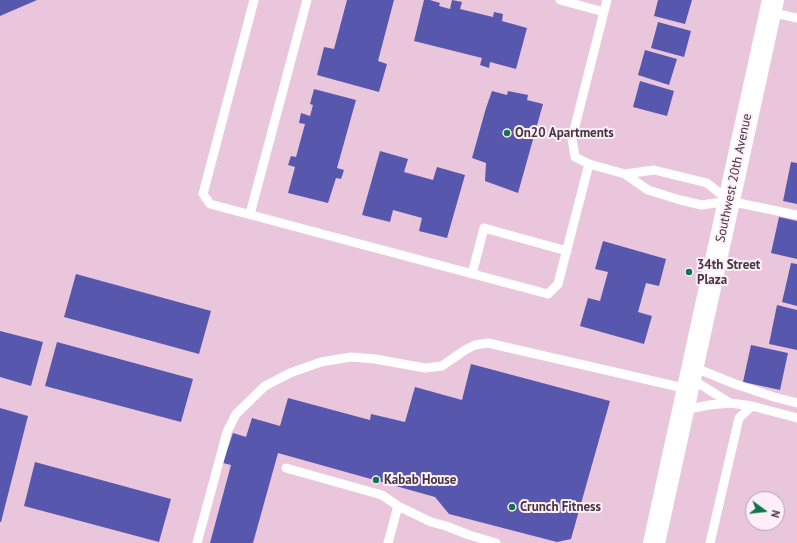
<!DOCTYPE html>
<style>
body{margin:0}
#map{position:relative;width:797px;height:543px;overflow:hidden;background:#eac6dd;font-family:"PT Sans",sans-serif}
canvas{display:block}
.north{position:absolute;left:745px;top:491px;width:40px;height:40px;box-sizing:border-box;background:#fdeef7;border:1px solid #b3a4ad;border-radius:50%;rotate:105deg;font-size:11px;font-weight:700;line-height:16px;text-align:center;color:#45363f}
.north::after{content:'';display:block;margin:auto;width:14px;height:18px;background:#0f754e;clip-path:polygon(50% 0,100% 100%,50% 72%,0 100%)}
</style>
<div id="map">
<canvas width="797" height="543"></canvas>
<div class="north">N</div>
</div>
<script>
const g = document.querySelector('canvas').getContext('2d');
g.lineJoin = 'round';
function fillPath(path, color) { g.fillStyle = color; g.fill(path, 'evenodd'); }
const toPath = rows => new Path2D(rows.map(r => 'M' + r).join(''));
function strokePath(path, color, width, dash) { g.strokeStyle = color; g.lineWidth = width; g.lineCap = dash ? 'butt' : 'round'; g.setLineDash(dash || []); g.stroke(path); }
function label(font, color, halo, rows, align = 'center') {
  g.font = font + ' "PT Sans",sans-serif'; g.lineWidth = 4; g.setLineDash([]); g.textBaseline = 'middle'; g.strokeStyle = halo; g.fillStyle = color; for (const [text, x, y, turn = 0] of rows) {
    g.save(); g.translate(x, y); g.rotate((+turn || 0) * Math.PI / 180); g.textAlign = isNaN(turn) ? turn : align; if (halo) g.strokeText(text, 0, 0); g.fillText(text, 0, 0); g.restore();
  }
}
fillPath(toPath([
 [0,0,37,0,0,16],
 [347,0,394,0,378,61,387,64,379,92,317,75,324,47,334,49],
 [424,0,430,0,440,3,439,6,450,9,452,0,462,2,460,9,493,17,494,12,503,14,502,21,527,28,516,69,490,62,489,68,480,65,482,58,414,41],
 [658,0,692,0,685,24,654,16],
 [658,22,691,31,684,57,651,48],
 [645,50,677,59,669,85,638,75],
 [640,81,674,91,667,116,633,107],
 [314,89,356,100,337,168,344,170,341,179,336,178,328,203,288,193,295,167,288,165,291,156,296,157,305,124,299,123,301,113,310,116,313,105,310,104],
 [492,91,507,95,508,91,528,95,527,100,543,104,518,193,485,181,486,163,472,158,486,108],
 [380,151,408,159,404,172,433,180,437,167,465,175,447,238,419,231,422,218,393,210,390,222,362,215],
 [791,162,797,163,797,204,783,201],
 [779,217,797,221,797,259,771,253],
 [603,241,666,259,659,286,646,283,638,312,652,316,644,344,580,326,588,298,600,301,608,272,595,269],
 [791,263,797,264,797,306,782,302],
 [76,274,211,311,199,354,64,317],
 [777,305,797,310,797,350,769,344],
 [0,331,43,342,31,386,0,377],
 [57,342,193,379,181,422,45,386],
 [751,345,788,353,780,390,743,382],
 [471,364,610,401,571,539,557,542,449,514,435,497,278,453,253,543,210,543,231,465,223,463,233,433,246,437,252,418,280,426,288,398,370,420,371,414,405,422,415,387,462,400],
 [0,408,28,416,1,522,0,522],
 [35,462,171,499,159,542,24,506]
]), '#5757ad');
strokePath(toPath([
 [254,0,203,194,210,204,548,294,558,284,589,164],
 [560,0,604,12],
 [607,0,572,138,575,157,589,164,625,174,648,190,680,200,702,205,729,201,797,215],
 [770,12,797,18],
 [625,174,654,170,707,183,728,200],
 [250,214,307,0],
 [472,274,484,228,567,251],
 [693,367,735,384,774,397,797,403],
 [690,378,730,403],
 [684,410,709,405,730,403,752,406,797,418],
 [286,468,382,495,398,506,431,522,446,526,469,535,496,543],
 [197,543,227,432,236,414,265,386,290,373,321,362,351,357,375,359,425,368,442,366,465,350,475,345,488,343,688,389],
 [388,543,398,506],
 [710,543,739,418,752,406]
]), '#fff', 9);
strokePath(toPath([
 [654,543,773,0]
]), '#fff', 22);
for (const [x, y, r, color] of [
 [507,133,4,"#0f754e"],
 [689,272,4,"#0f754e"],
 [376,480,4,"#0f754e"],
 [512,507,4,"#0f754e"]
]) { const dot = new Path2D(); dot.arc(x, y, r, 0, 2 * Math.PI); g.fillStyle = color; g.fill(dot); strokePath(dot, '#fdeef7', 1.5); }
label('bold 13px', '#45363f', '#fdeef7', [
 ["On20 Apartments",515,133],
 ["34th Street",697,265],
 ["Plaza",697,280],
 ["Kabab House",384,480],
 ["Crunch Fitness",520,507]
], 'left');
label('13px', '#45363f', '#fdeef7', [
 ["Southwest 20th Avenue",734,178,-78]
]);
</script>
